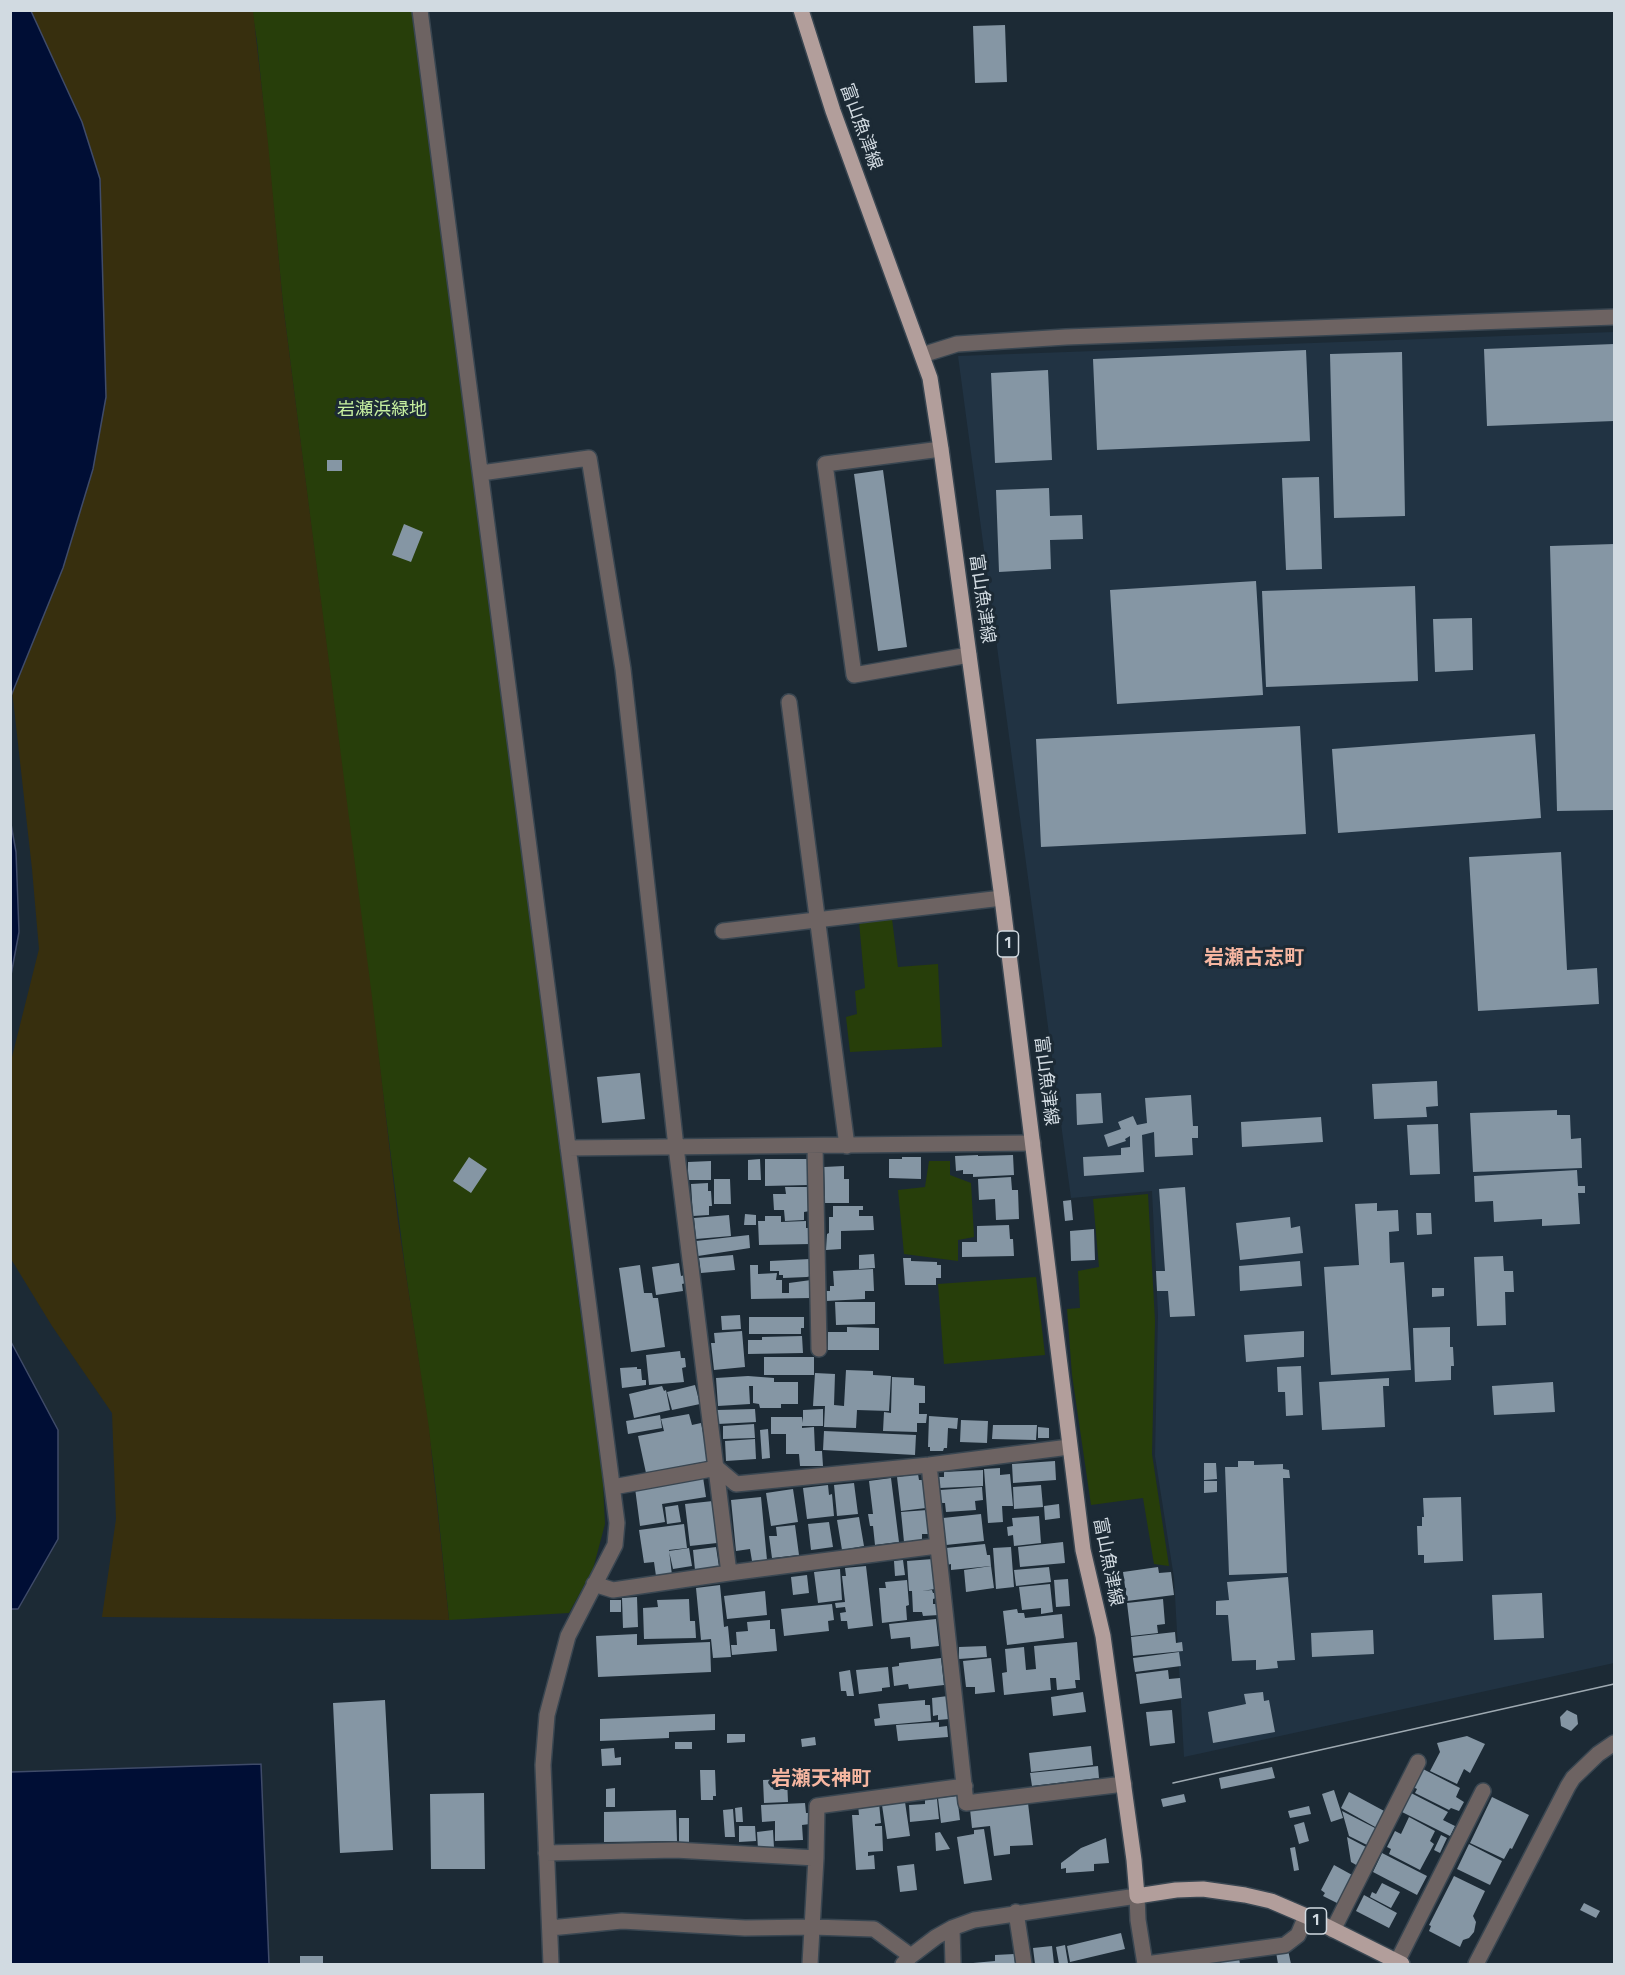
<!DOCTYPE html>
<meta charset="utf-8">
<style>
body{margin:0}
#map{position:relative;width:1625px;height:1975px;overflow:hidden;background:#1c2a35;font-family:"Titillium Web",sans-serif}
canvas{display:block}
.frame{position:absolute;inset:0;border:12px solid #d1dae1;pointer-events:none}
</style>
<div id="map">
<canvas width="1625" height="1975"></canvas>
<div class="frame"></div>
</div>
<script>
const g = document.querySelector('canvas').getContext('2d');
g.lineJoin = 'round';
function fillPath(path, color) { g.fillStyle = color; g.fill(path, 'evenodd'); }
const toPath = rows => new Path2D(rows.map(r => 'M' + r).join(''));
function strokePath(path, color, width, dash) { g.strokeStyle = color; g.lineWidth = width; g.lineCap = dash ? 'butt' : 'round'; g.setLineDash(dash || []); g.stroke(path); }
function label(font, color, halo, rows, align = 'center') {
  g.font = font + ' "Titillium Web","Noto Sans JP",sans-serif'; g.lineWidth = 6; g.setLineDash([]); g.textBaseline = 'middle'; g.strokeStyle = halo; g.fillStyle = color; for (const [text, x, y, turn = 0] of rows) {
    g.save(); g.translate(x, y); g.rotate((+turn || 0) * Math.PI / 180); g.textAlign = isNaN(turn) ? turn : align; if (halo) g.strokeText(text, 0, 0); g.fillText(text, 0, 0); g.restore();
  }
}
fillPath(toPath([
 [1614,332,1614,1663,1184,1757,1174,1578,1155,1456,1158,1315,1152,1191,1071,1198,958,356]
]), '#213343');
fillPath(toPath([
 [252,11,414,11,512,762,579,1302,602,1465,605,1524,593,1569,569,1613,449,1620,433,1462,405,1267,283,304,257,41],
 [892,919,898,967,938,964,942,1047,850,1052,846,1017,857,1014,855,991,865,988,859,922],
 [929,1161,950,1161,950,1175,971,1183,974,1237,958,1240,958,1261,904,1254,898,1190,925,1187],
 [1148,1194,1155,1321,1152,1454,1169,1566,1154,1564,1143,1498,1091,1505,1072,1375,1067,1309,1080,1308,1078,1271,1099,1267,1093,1199],
 [1036,1277,1045,1355,944,1364,938,1284]
]), '#273e0a');
fillPath(toPath([
 [30,11,253,11,268,143,283,304,372,997,398,1221,429,1428,449,1620,102,1617,116,1519,112,1413,52,1326,11,1259,11,1061,39,949,32,869,11,681]
]), '#372f0e');
const water = toPath([
 [31,11,82,122,100,179,106,397,93,469,63,568,11,696,10,11,31,11],
 [11,824,16,852,19,932,11,975,11,824],
 [10,1340,58,1430,58,1539,18,1609,10,1609,10,1340],
 [261,1764,269,1964,11,1964,11,1772,261,1764]
]);
fillPath(water, '#000e35');
strokePath(water, '#3f4b69', 1.5);
fillPath(toPath([
 [1005,25,1007,82,975,83,973,26],
 [1614,344,1614,421,1487,426,1484,349],
 [1306,350,1310,441,1097,450,1093,359],
 [1402,352,1405,516,1334,518,1330,354],
 [1048,370,1052,460,995,463,991,373],
 [327,460,342,460,342,471,327,471],
 [883,470,907,647,878,651,854,474],
 [1319,477,1322,569,1286,570,1282,478],
 [1049,488,1050,516,1082,515,1083,539,1050,540,1051,569,999,572,996,490],
 [404,524,423,532,411,562,392,555],
 [1614,544,1614,810,1557,811,1550,546],
 [1256,581,1263,695,1117,704,1110,590],
 [1415,586,1418,681,1266,687,1262,591],
 [1472,618,1473,670,1435,672,1433,619],
 [1300,726,1306,834,1041,847,1036,739],
 [1535,734,1541,818,1338,833,1332,749],
 [1561,852,1567,970,1597,968,1599,1004,1478,1011,1469,857],
 [640,1073,645,1119,602,1123,597,1077],
 [1437,1081,1438,1106,1426,1107,1427,1117,1374,1119,1372,1084],
 [1101,1093,1103,1123,1077,1125,1076,1094],
 [1191,1095,1193,1126,1198,1126,1198,1138,1192,1138,1193,1155,1155,1157,1154,1132,1142,1135,1144,1172,1084,1176,1083,1157,1121,1155,1121,1148,1130,1147,1130,1136,1125,1139,1126,1141,1108,1147,1104,1135,1121,1129,1118,1122,1133,1116,1137,1125,1147,1123,1145,1098],
 [1557,1110,1557,1115,1570,1115,1571,1139,1581,1138,1582,1168,1473,1172,1470,1113],
 [1321,1117,1323,1142,1242,1147,1241,1122],
 [1438,1124,1440,1174,1410,1175,1407,1125],
 [978,1155,978,1156,1013,1155,1014,1175,973,1177,973,1174,963,1174,963,1170,956,1171,955,1156],
 [469,1157,487,1169,471,1193,453,1181],
 [902,1157,921,1157,921,1179,889,1178,889,1159,902,1159],
 [760,1159,761,1180,748,1180,748,1160],
 [765,1159,809,1159,809,1185,765,1186],
 [711,1161,711,1180,688,1180,688,1162],
 [844,1166,844,1179,849,1179,849,1203,825,1203,824,1167],
 [1577,1170,1578,1186,1585,1186,1585,1193,1578,1193,1580,1224,1542,1226,1542,1219,1494,1222,1493,1201,1475,1202,1474,1176],
 [1011,1177,1012,1190,1018,1190,1019,1219,996,1220,995,1199,979,1200,978,1179],
 [714,1179,730,1179,731,1204,714,1204],
 [708,1183,708,1191,711,1191,712,1206,709,1206,709,1215,693,1216,691,1184],
 [785,1187,809,1187,810,1211,804,1212,804,1220,785,1221,784,1210,774,1210,773,1194,786,1194],
 [1185,1187,1195,1316,1170,1317,1168,1291,1157,1291,1156,1271,1165,1271,1159,1189],
 [1071,1200,1073,1220,1065,1221,1063,1201],
 [1377,1203,1377,1211,1398,1210,1399,1231,1389,1232,1390,1263,1404,1262,1411,1370,1331,1375,1324,1267,1359,1265,1355,1204],
 [833,1206,863,1206,863,1210,859,1210,859,1216,873,1216,874,1230,841,1231,841,1249,826,1250,827,1234,829,1233,829,1217,833,1217],
 [1416,1213,1431,1213,1432,1234,1417,1235],
 [745,1214,756,1215,756,1225,744,1225],
 [729,1215,731,1236,696,1239,694,1218],
 [765,1216,781,1216,781,1222,806,1221,806,1228,811,1228,811,1244,759,1245,758,1221,765,1221],
 [1290,1217,1291,1228,1300,1226,1303,1253,1240,1260,1236,1223],
 [1009,1225,1010,1239,1013,1239,1014,1256,962,1257,962,1242,977,1242,977,1226],
 [1094,1229,1095,1260,1071,1261,1070,1231],
 [749,1235,750,1248,698,1256,696,1241],
 [874,1254,875,1268,859,1269,859,1255],
 [733,1255,735,1270,701,1273,699,1258],
 [1503,1256,1504,1271,1513,1271,1514,1292,1505,1292,1506,1325,1477,1326,1474,1257],
 [903,1258,911,1258,911,1261,937,1262,937,1265,941,1265,941,1278,936,1278,936,1285,905,1285],
 [810,1259,811,1276,807,1277,783,1278,783,1275,779,1275,779,1271,770,1271,770,1261],
 [1300,1261,1302,1286,1240,1291,1239,1266],
 [679,1263,681,1276,685,1275,686,1283,682,1284,683,1291,656,1295,652,1267],
 [640,1265,644,1293,652,1293,653,1298,658,1298,665,1347,631,1352,619,1268],
 [750,1265,758,1265,758,1274,777,1273,776,1280,782,1280,782,1293,789,1293,789,1283,811,1280,811,1298,751,1299],
 [873,1269,874,1291,865,1291,865,1299,826,1301,826,1291,830,1291,830,1286,834,1286,833,1271],
 [1432,1288,1444,1288,1444,1296,1432,1297],
 [835,1302,875,1302,875,1324,836,1325],
 [740,1315,741,1329,722,1330,721,1316],
 [749,1317,804,1317,804,1328,801,1328,801,1334,749,1334],
 [847,1327,879,1328,879,1350,828,1350,828,1332,847,1332],
 [1450,1327,1450,1347,1453,1347,1454,1366,1451,1366,1451,1380,1415,1382,1413,1328],
 [742,1331,745,1367,714,1370,711,1343,715,1343,714,1333],
 [1304,1331,1304,1357,1246,1362,1244,1335],
 [802,1336,803,1353,748,1354,748,1340,762,1340,762,1337],
 [680,1351,681,1358,685,1358,686,1367,682,1368,684,1382,649,1385,646,1355],
 [764,1357,814,1357,814,1375,764,1375],
 [1301,1366,1303,1415,1286,1416,1285,1392,1278,1392,1277,1367],
 [637,1367,637,1369,641,1369,642,1380,646,1380,646,1385,622,1388,620,1368],
 [846,1370,873,1371,873,1375,891,1376,889,1411,857,1410,856,1428,824,1427,825,1406,813,1406,815,1373,835,1374,834,1405,844,1406],
 [748,1376,774,1378,774,1382,798,1382,798,1404,781,1404,781,1408,760,1408,759,1404,753,1403,753,1386,749,1386,750,1404,718,1406,716,1378],
 [892,1377,914,1378,914,1385,925,1386,925,1403,919,1403,919,1414,927,1414,926,1423,917,1423,917,1432,883,1431,884,1412,891,1413],
 [1389,1378,1389,1386,1383,1386,1385,1427,1322,1430,1319,1382],
 [1553,1382,1555,1412,1494,1415,1492,1386],
 [695,1385,700,1404,672,1410,667,1392],
 [662,1386,664,1391,666,1390,670,1410,634,1418,629,1394],
 [755,1409,756,1422,718,1424,717,1410],
 [823,1409,823,1426,802,1426,802,1428,814,1427,815,1451,822,1451,823,1466,800,1466,799,1454,786,1454,786,1434,771,1434,771,1417,802,1417,803,1423,803,1410],
 [689,1414,692,1425,701,1423,709,1461,646,1473,638,1436,664,1431,661,1419],
 [660,1415,662,1428,628,1434,626,1421],
 [929,1416,958,1418,957,1429,948,1428,947,1448,944,1448,943,1451,930,1451,930,1447,928,1447],
 [961,1420,988,1421,987,1443,960,1442],
 [754,1424,755,1438,723,1439,723,1426],
 [993,1425,1037,1425,1036,1440,992,1439],
 [1038,1427,1049,1428,1049,1438,1038,1438],
 [768,1429,770,1458,762,1459,760,1430],
 [824,1431,916,1435,915,1455,823,1450],
 [755,1439,756,1459,726,1461,725,1441],
 [1055,1461,1056,1480,1013,1483,1012,1464],
 [1238,1461,1254,1461,1254,1465,1283,1464,1283,1469,1289,1470,1290,1478,1283,1478,1287,1573,1229,1575,1225,1467,1238,1467],
 [1204,1463,1216,1463,1217,1479,1204,1480],
 [1000,1468,1000,1475,1010,1474,1013,1506,1002,1506,1003,1522,988,1523,984,1469],
 [983,1470,983,1486,940,1488,939,1477,944,1477,944,1472],
 [918,1474,919,1480,923,1480,926,1508,901,1511,897,1477],
 [703,1477,706,1497,662,1504,665,1522,640,1526,635,1488],
 [891,1478,899,1542,875,1545,873,1526,870,1526,868,1514,873,1514,869,1481],
 [1204,1481,1217,1481,1217,1492,1204,1493],
 [854,1483,858,1514,837,1516,834,1485],
 [828,1485,829,1495,832,1494,834,1516,807,1519,803,1488],
 [1041,1485,1043,1507,1014,1509,1013,1487],
 [982,1487,983,1500,975,1501,976,1510,946,1512,945,1503,941,1503,940,1490],
 [793,1489,798,1522,771,1526,766,1493],
 [761,1497,767,1560,752,1561,750,1549,736,1551,731,1500],
 [1461,1497,1463,1561,1424,1563,1424,1555,1418,1555,1417,1526,1422,1526,1422,1517,1424,1517,1423,1498],
 [713,1501,717,1543,690,1546,685,1504],
 [1059,1504,1060,1518,1045,1520,1044,1506],
 [678,1505,681,1522,667,1524,665,1507],
 [927,1510,930,1534,922,1534,922,1540,904,1542,901,1512],
 [981,1514,984,1541,946,1545,943,1518],
 [1039,1516,1041,1543,1014,1546,1013,1535,1008,1536,1007,1527,1013,1526,1012,1518],
 [859,1517,864,1546,842,1550,837,1520],
 [829,1522,833,1547,811,1550,808,1524],
 [684,1524,687,1548,669,1550,672,1575,656,1576,654,1562,644,1563,639,1530],
 [795,1525,799,1555,772,1558,769,1536,777,1536,776,1527],
 [1063,1542,1065,1563,1020,1567,1018,1547],
 [985,1544,987,1555,990,1555,991,1566,951,1570,951,1564,947,1565,946,1548],
 [716,1547,719,1567,695,1570,693,1550],
 [1011,1547,1014,1587,996,1589,993,1548],
 [689,1548,692,1566,673,1569,669,1551],
 [933,1559,935,1589,922,1591,932,1590,933,1593,936,1593,936,1598,933,1599,933,1604,938,1604,939,1615,923,1616,922,1612,913,1612,912,1591,909,1591,907,1561],
 [903,1560,905,1575,895,1576,894,1561],
 [866,1566,873,1626,848,1629,847,1621,841,1621,840,1613,846,1612,845,1607,836,1608,835,1603,845,1602,842,1576,846,1576,845,1568],
 [991,1566,994,1588,966,1592,964,1570],
 [1049,1567,1051,1582,1016,1586,1014,1570],
 [1158,1567,1159,1573,1171,1572,1174,1595,1127,1601,1123,1572],
 [840,1569,842,1600,818,1603,814,1572],
 [807,1575,809,1593,793,1595,791,1577],
 [1288,1577,1295,1660,1277,1661,1278,1668,1256,1670,1256,1660,1232,1661,1228,1615,1216,1615,1216,1601,1229,1600,1227,1582],
 [1068,1579,1070,1606,1056,1607,1054,1580],
 [907,1580,909,1605,906,1606,907,1620,882,1623,879,1588,886,1588,885,1582],
 [1050,1584,1053,1612,1041,1614,1041,1608,1022,1610,1019,1587],
 [720,1585,724,1627,728,1626,731,1657,713,1658,711,1639,701,1640,696,1588],
 [765,1591,767,1615,727,1619,724,1596],
 [1542,1593,1544,1638,1494,1640,1492,1595],
 [637,1597,638,1627,623,1628,622,1598],
 [689,1599,690,1621,695,1621,696,1638,644,1639,643,1608,658,1607,657,1600],
 [1163,1599,1165,1624,1157,1625,1158,1633,1131,1636,1127,1603],
 [610,1600,621,1600,621,1612,610,1612],
 [832,1604,834,1620,828,1621,829,1631,784,1636,781,1609],
 [1017,1609,1018,1613,1024,1613,1025,1618,1062,1614,1064,1638,1007,1645,1003,1611],
 [936,1619,939,1646,911,1649,910,1637,891,1639,889,1624],
 [770,1620,770,1629,775,1629,777,1651,732,1655,731,1645,737,1645,736,1632,748,1631,747,1622],
 [1373,1630,1374,1654,1312,1657,1311,1633],
 [1175,1632,1176,1643,1182,1642,1183,1651,1133,1656,1131,1637],
 [637,1634,637,1645,710,1642,711,1672,598,1677,596,1636],
 [1077,1642,1080,1680,1075,1680,1076,1688,1057,1690,1056,1678,1050,1678,1051,1690,1004,1695,1002,1673,1007,1672,1005,1649,1024,1647,1026,1670,1036,1669,1034,1646],
 [986,1646,987,1657,959,1659,959,1647],
 [1179,1652,1181,1666,1135,1672,1133,1658],
 [941,1658,944,1685,909,1689,908,1684,894,1686,892,1667,899,1666,899,1663],
 [991,1658,995,1692,975,1694,975,1687,966,1687,963,1661],
 [888,1667,890,1687,882,1688,882,1691,859,1694,856,1670],
 [850,1670,854,1696,847,1696,846,1691,841,1691,839,1672],
 [1168,1670,1169,1679,1180,1678,1182,1698,1140,1704,1136,1674],
 [1083,1692,1086,1712,1053,1716,1051,1697],
 [1263,1692,1264,1701,1269,1700,1275,1732,1213,1743,1208,1712,1246,1704,1244,1694],
 [948,1696,949,1719,938,1720,938,1715,933,1716,932,1698],
 [385,1700,393,1850,340,1853,333,1703],
 [925,1700,925,1705,930,1705,931,1721,875,1726,874,1719,880,1718,878,1704],
 [1172,1710,1175,1743,1150,1746,1146,1712],
 [1567,1710,1577,1715,1578,1724,1571,1731,1561,1726,1560,1717],
 [715,1714,715,1730,669,1732,669,1738,600,1741,600,1719],
 [939,1722,939,1727,947,1726,948,1737,898,1741,896,1725],
 [727,1734,745,1734,745,1742,727,1743],
 [1467,1736,1485,1744,1470,1773,1464,1769,1457,1784,1430,1771,1440,1752,1437,1743],
 [815,1737,816,1745,802,1747,801,1739],
 [675,1742,692,1742,692,1749,675,1749],
 [1091,1746,1093,1765,1031,1772,1029,1753],
 [614,1748,615,1758,621,1757,621,1765,602,1766,601,1749],
 [1098,1766,1099,1778,1032,1786,1030,1773],
 [1272,1767,1275,1778,1221,1789,1219,1778],
 [1423,1769,1460,1788,1456,1797,1464,1802,1459,1811,1451,1808,1449,1810,1415,1793,1417,1789,1413,1787],
 [700,1770,715,1770,716,1796,713,1796,713,1800,701,1800],
 [787,1779,788,1802,764,1803,763,1780],
 [615,1788,615,1807,606,1807,606,1789],
 [1334,1790,1343,1818,1331,1822,1322,1794],
 [1349,1792,1386,1812,1377,1828,1341,1808],
 [484,1793,485,1869,431,1869,430,1794],
 [1411,1793,1448,1812,1443,1820,1455,1826,1450,1836,1402,1812],
 [1184,1794,1186,1802,1163,1807,1161,1799],
 [957,1796,960,1820,941,1823,938,1798],
 [1492,1797,1529,1815,1512,1849,1510,1848,1504,1859,1470,1843],
 [937,1799,939,1819,910,1822,909,1805,925,1804,925,1800],
 [905,1802,910,1836,887,1839,882,1805],
 [805,1803,806,1813,809,1813,810,1824,802,1825,803,1840,775,1841,775,1821,762,1822,761,1805],
 [879,1803,881,1823,875,1824,875,1826,882,1826,883,1851,868,1852,868,1856,874,1855,875,1869,856,1870,852,1815,859,1815,858,1805],
 [1028,1803,1033,1845,1010,1846,1010,1854,994,1856,990,1826,972,1828,970,1809],
 [1309,1806,1311,1814,1290,1818,1288,1811],
 [742,1807,743,1822,736,1822,735,1808],
 [733,1809,735,1837,725,1837,723,1810],
 [676,1810,677,1841,604,1842,604,1812],
 [1342,1811,1377,1829,1369,1846,1349,1836],
 [1409,1817,1435,1831,1430,1841,1434,1844,1420,1870,1389,1854,1391,1849,1387,1847,1395,1831,1401,1834],
 [679,1818,689,1818,689,1843,679,1842],
 [1304,1822,1309,1841,1299,1844,1294,1825],
 [739,1826,755,1826,756,1841,739,1842],
 [984,1829,992,1880,964,1884,957,1837,974,1834,974,1830],
 [773,1830,774,1848,758,1849,757,1832],
 [940,1832,950,1849,936,1851,935,1833],
 [1441,1835,1447,1838,1440,1853,1434,1850],
 [1347,1837,1368,1848,1358,1866,1351,1862],
 [1106,1838,1109,1863,1094,1864,1094,1871,1066,1873,1066,1868,1061,1869,1061,1863,1081,1848],
 [1469,1844,1502,1861,1490,1885,1457,1869],
 [1295,1847,1299,1870,1294,1871,1290,1848],
 [1382,1853,1427,1876,1417,1895,1373,1872],
 [914,1864,917,1890,900,1892,897,1866],
 [1334,1865,1354,1876,1339,1904,1323,1896,1325,1893,1321,1890],
 [1454,1876,1485,1891,1473,1916,1476,1922,1474,1932,1469,1938,1463,1940,1460,1947,1429,1931,1431,1926,1429,1925],
 [1382,1883,1400,1892,1391,1908,1370,1897,1372,1892,1376,1894],
 [1364,1895,1397,1913,1389,1928,1356,1911],
 [1584,1903,1600,1911,1596,1918,1580,1910],
 [1121,1933,1125,1949,1070,1962,1067,1946],
 [1065,1945,1068,1963,1059,1964,1056,1947],
 [1052,1946,1054,1964,1035,1964,1033,1948],
 [1288,1950,1291,1964,1278,1964,1276,1952],
 [1014,1954,1015,1964,973,1964,973,1963,995,1961,995,1955],
 [300,1956,323,1956,323,1964,300,1964],
 [1239,1958,1240,1964,1216,1964,1216,1960]
]), '#8596a4');
const minor = toPath([
 [420,10,617,1523,615,1545,568,1636,547,1715,543,1765,551,1964],
 [922,355,957,344,1066,337,1614,317],
 [941,449,825,464,854,675,969,655],
 [481,473,589,458,623,669,676,1147,729,1573,937,1546],
 [789,702,847,1146],
 [723,931,1002,898],
 [815,1146,819,1349],
 [568,1148,1033,1143],
 [929,1465,966,1803,1124,1784],
 [613,1487,717,1468,736,1484,929,1465,1069,1447],
 [594,1584,613,1590,729,1573],
 [546,1853,675,1850,816,1858,810,1964],
 [816,1858,817,1806,965,1786],
 [1016,1912,1024,1964],
 [550,1928,622,1921,745,1928,812,1927,874,1929,911,1956],
 [952,1928,953,1964],
 [1333,1930,1418,1762],
 [1397,1962,1483,1791],
 [903,1964,911,1956,936,1937,952,1928,974,1920,1137,1896,1138,1920,1145,1964],
 [1146,1964,1285,1945,1298,1935,1306,1916],
 [1476,1964,1568,1786,1573,1778,1598,1754,1614,1743]
]);
const major = toPath([
 [801,10,833,111,930,378,941,449,1002,898,1083,1550,1103,1636,1134,1860,1137,1896,1176,1890,1203,1889,1245,1895,1271,1901,1306,1916,1402,1964]
]);
strokePath(minor, '#394651', 18);
strokePath(major, '#394651', 18);
strokePath(minor, '#6d6362', 15);
strokePath(major, '#b29e9b', 15);
strokePath(toPath([
 [1173,1783,1614,1684]
]), '#9ea9b1', 1.5);
for (const [x, y, w] of [
 [1008,944,21],
 [1316,1921,21]
]) { const box = new Path2D(); box.roundRect(x - w / 2, y - 13, w, 26, 4.5); g.fillStyle = '#1c2a35'; g.fill(box); strokePath(box, '#d1dae1', 1.5); }
label('bold 16px', '#d1dae1', null, [
 ["1",1008,944],
 ["1",1316,1921]
]);
label('18px', '#d1dae1', '#1c2a35', [
 ["富山魚津線",860,127,70],
 ["富山魚津線",981,599,82],
 ["富山魚津線",1045,1081,83],
 ["富山魚津線",1107,1562,79]
]);
label('18px', '#c6efa0', '#1c2a35', [
 ["岩瀬浜緑地",382,411]
]);
label('bold 20px', '#f6b6a1', '#1c2a35', [
 ["岩瀬古志町",1254,959],
 ["岩瀬天神町",821,1780]
]);
</script>
